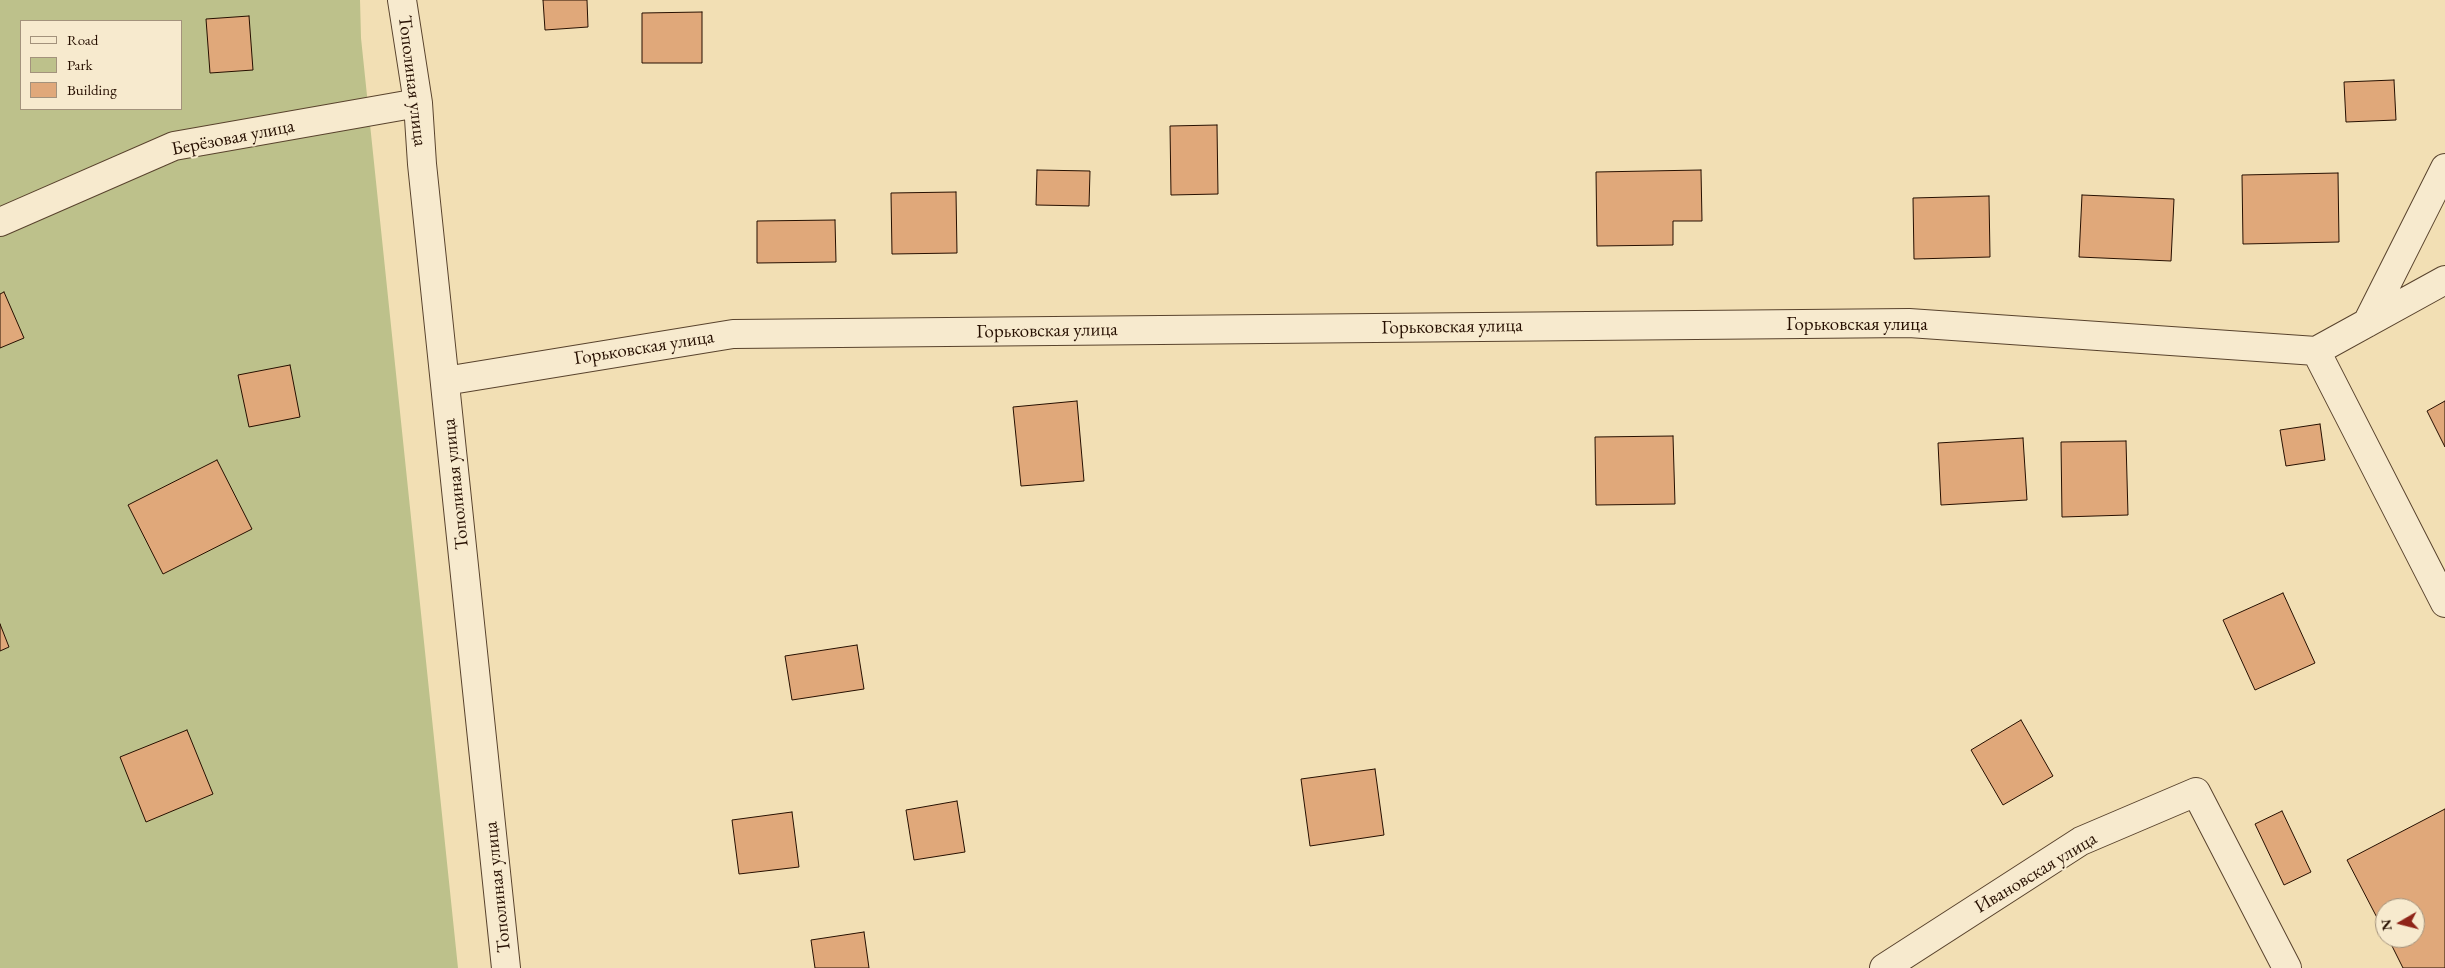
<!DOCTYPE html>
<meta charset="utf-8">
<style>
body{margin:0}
#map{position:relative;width:2445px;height:968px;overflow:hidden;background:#f2dfb4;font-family:"EB Garamond",serif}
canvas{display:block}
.legend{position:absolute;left:20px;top:20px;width:162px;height:90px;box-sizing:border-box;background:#f7eace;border:1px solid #a3927c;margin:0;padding:6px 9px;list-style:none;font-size:15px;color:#260f00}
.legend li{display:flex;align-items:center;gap:10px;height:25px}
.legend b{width:25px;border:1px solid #a3927c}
.north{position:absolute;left:2375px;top:898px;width:50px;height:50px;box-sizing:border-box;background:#f7eace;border:1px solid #a3927c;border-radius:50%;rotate:262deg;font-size:14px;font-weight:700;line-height:20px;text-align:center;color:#260f00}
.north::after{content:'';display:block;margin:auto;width:18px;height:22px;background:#8f2418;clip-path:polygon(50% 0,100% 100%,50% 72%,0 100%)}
</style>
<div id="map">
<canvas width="2445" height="968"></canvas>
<ul class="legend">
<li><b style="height:6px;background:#f7eace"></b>Road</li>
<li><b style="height:14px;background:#bdc18b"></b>Park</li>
<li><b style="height:14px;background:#e0a87a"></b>Building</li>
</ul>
<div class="north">N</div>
</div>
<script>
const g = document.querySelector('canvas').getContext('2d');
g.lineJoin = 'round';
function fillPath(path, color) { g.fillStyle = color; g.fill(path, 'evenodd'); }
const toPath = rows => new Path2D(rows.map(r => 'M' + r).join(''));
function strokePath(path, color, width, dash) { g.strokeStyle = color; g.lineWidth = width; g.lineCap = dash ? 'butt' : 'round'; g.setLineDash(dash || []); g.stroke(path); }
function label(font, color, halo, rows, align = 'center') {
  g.font = font + ' "EB Garamond",serif'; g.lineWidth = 4; g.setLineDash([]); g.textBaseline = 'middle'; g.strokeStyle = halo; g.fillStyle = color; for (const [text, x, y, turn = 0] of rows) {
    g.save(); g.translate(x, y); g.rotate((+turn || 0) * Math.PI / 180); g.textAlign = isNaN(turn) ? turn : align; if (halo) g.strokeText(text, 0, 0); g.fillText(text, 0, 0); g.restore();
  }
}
fillPath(toPath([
 [0,0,360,0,361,38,458,968,0,968],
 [21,21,181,21,181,109,21,109]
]), '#bdc18b');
const building = toPath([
 [543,0,587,0,588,27,545,30,543,0],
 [702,12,702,63,642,63,642,13,702,12],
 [249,16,253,70,210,73,206,19,249,16],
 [2394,80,2396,120,2346,122,2344,82,2394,80],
 [1217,125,1218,194,1171,195,1170,126,1217,125],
 [1037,170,1090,171,1089,206,1036,205,1037,170],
 [1701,170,1702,221,1673,221,1673,245,1597,246,1596,172,1701,170],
 [2338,173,2339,242,2243,244,2242,175,2338,173],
 [956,192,957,253,892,254,891,193,956,192],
 [2082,195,2174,199,2171,261,2079,257,2082,195],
 [1989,196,1990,257,1914,259,1913,198,1989,196],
 [835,220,836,262,757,263,757,221,835,220],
 [4,292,24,338,0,348,0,294,4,292],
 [290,365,300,417,249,427,238,375,290,365],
 [1077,401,1084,481,1021,486,1013,407,1077,401],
 [2445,401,2445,447,2427,411,2445,401],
 [2320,424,2325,460,2286,466,2280,430,2320,424],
 [1673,436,1675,504,1596,505,1595,437,1673,436],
 [2023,438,2027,500,1941,505,1938,443,2023,438],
 [2126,441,2128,515,2062,517,2061,442,2126,441],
 [217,460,252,529,163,574,128,505,217,460],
 [2283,593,2315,663,2255,690,2223,620,2283,593],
 [0,624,9,647,0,651,0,624],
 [857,645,864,689,792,700,785,656,857,645],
 [2021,720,2053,776,2003,805,1971,750,2021,720],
 [187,730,213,794,146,822,120,757,187,730],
 [1375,769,1384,835,1310,846,1301,779,1375,769],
 [957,801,965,852,914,860,906,810,957,801],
 [2445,809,2445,968,2403,968,2388,938,2415,938,2415,908,2385,908,2385,933,2347,860,2445,809],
 [2282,811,2311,872,2284,885,2255,824,2282,811],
 [792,812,799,867,739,874,732,820,792,812],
 [864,932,869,968,815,968,811,940,864,932]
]);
fillPath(building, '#e0a87a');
strokePath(building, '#260f00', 1);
const minor = toPath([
 [402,0,418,103,422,164,506,968],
 [0,222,174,146,418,103],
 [2367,323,2445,168],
 [2316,351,2445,603],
 [445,381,733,334,1909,323,2316,351,2445,280],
 [1884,968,2081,841,2196,792,2287,968]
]);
strokePath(minor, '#59432d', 30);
strokePath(minor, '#f7eace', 28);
label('19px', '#260f00', '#f7eace', [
 ["Тополиная улица",412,81,83],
 ["Берёзовая улица",233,138,-11],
 ["Горьковская улица",1857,325],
 ["Горьковская улица",1452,327,-1],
 ["Горьковская улица",1047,331,-1],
 ["Горьковская улица",644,348,-9],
 ["Тополиная улица",456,484,-96],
 ["Ивановская улица",2036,873,-31],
 ["Тополиная улица",498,887,-96]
]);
</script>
